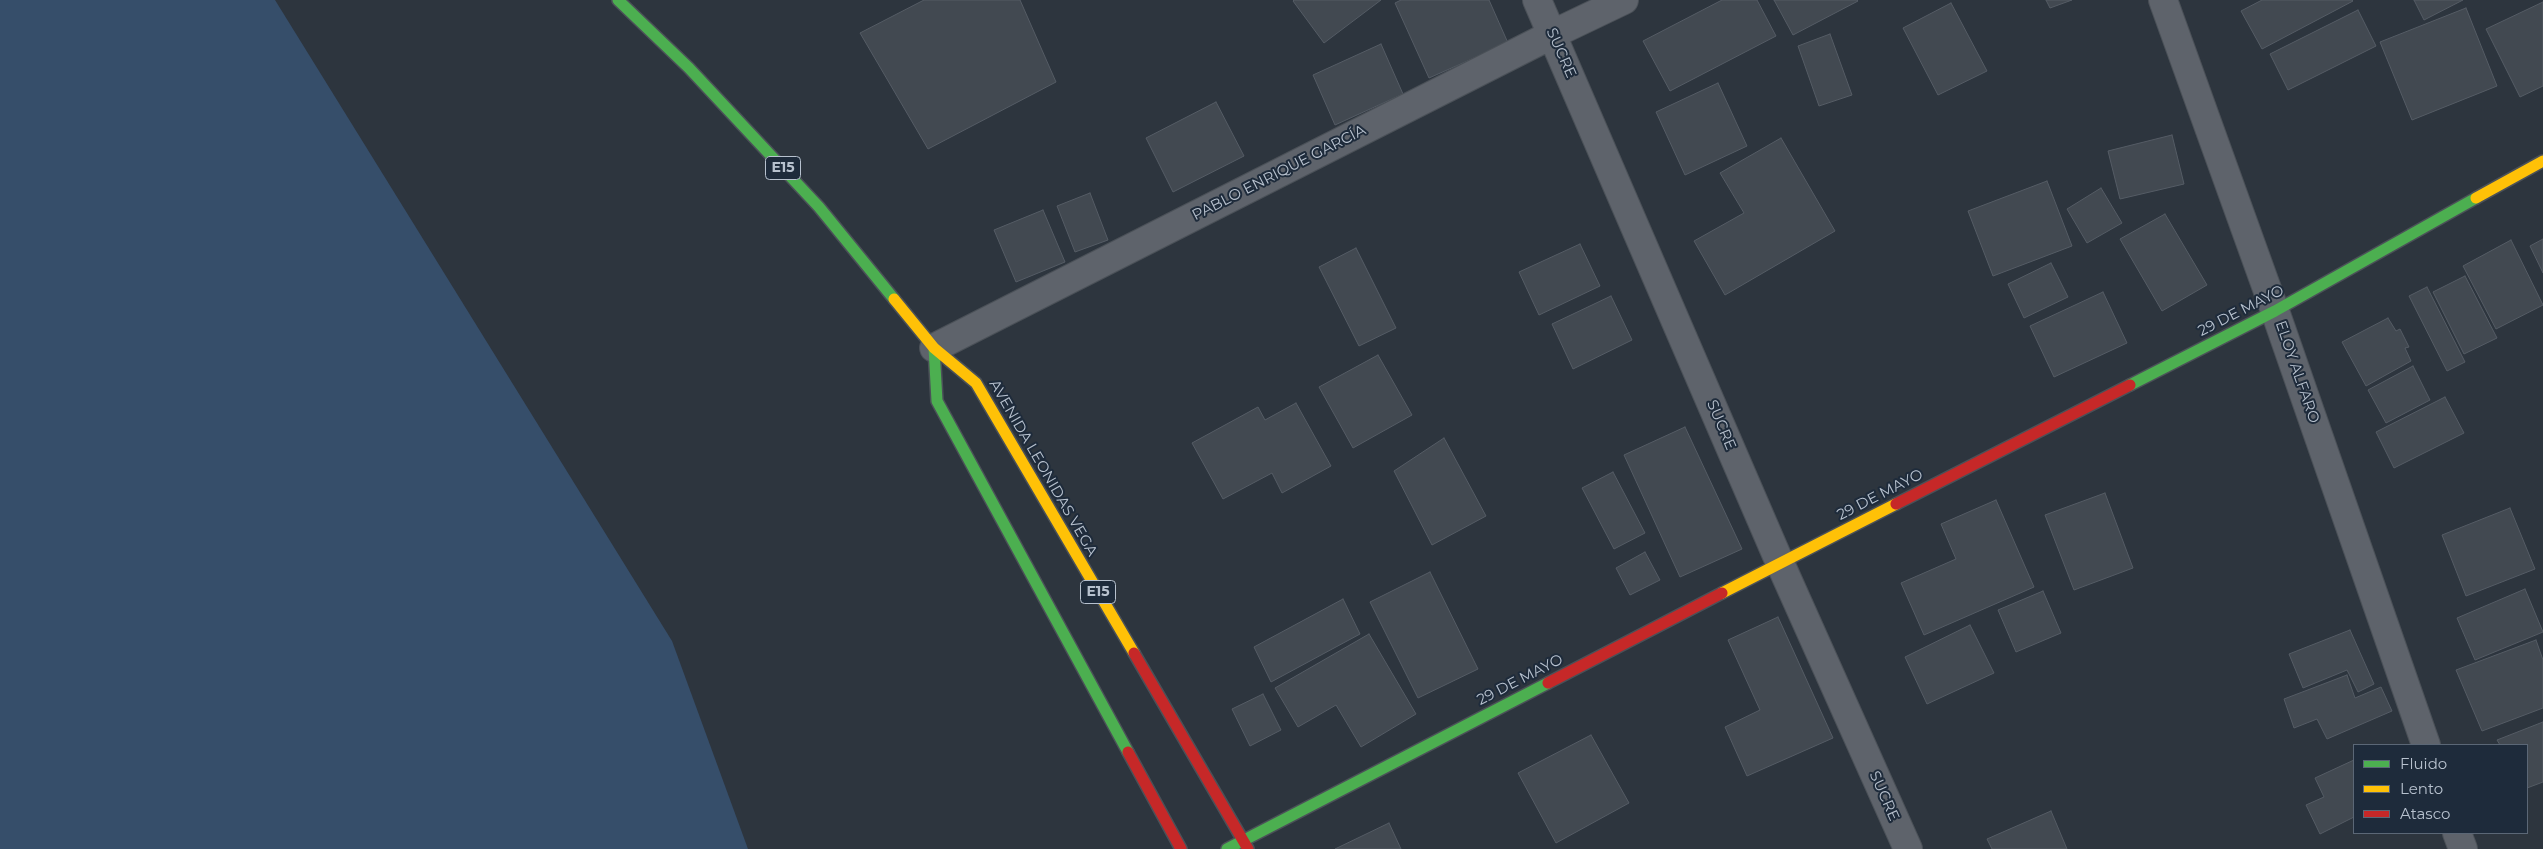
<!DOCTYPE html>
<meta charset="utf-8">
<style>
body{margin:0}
#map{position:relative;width:2543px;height:849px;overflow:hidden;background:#2d353e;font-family:Montserrat,sans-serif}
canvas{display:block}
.legend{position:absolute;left:2353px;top:744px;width:175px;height:90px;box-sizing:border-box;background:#1e2b3b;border:1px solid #5b6776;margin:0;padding:6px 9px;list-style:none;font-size:15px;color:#b7c1ce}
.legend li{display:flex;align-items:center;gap:10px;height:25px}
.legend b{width:25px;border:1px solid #5b6776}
</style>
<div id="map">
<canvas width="2543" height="849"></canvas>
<ul class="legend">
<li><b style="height:6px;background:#4caf50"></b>Fluido</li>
<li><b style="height:6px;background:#ffc107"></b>Lento</li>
<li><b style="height:6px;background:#c62828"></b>Atasco</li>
</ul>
</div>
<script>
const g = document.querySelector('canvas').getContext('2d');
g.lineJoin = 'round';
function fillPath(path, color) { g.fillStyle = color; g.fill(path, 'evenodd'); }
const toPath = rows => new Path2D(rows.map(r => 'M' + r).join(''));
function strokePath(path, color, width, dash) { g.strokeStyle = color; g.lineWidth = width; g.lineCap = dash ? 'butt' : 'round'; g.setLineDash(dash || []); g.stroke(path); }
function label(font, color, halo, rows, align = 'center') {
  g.font = font + ' Montserrat,sans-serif'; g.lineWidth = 4; g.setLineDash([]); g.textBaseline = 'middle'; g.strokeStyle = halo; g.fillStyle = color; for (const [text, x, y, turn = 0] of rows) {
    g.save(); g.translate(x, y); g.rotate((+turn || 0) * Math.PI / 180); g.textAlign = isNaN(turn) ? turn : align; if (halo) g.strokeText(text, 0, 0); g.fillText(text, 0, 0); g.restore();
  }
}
fillPath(toPath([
 [0,0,275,0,672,641,748,849,0,849]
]), '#364e6a');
const building = toPath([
 [924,0,1020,0,1056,82,928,149,860,33,924,0],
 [1294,0,1381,0,1324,43,1293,1,1294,0],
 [1401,0,1489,0,1508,43,1429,78,1395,3,1401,0],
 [1722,0,1757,0,1776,36,1670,91,1643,41,1722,0],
 [1774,0,1857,0,1858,1,1793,35,1774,0],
 [2046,0,2072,0,2050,8,2046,0],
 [2262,0,2352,0,2353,1,2262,49,2241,11,2262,0],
 [2414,0,2463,0,2424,20,2414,0],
 [2543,2,2543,86,2520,97,2486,29,2543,2],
 [1951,3,1987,71,1938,95,1903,28,1951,3],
 [2466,8,2497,86,2412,120,2380,42,2466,8],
 [2358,10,2376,46,2288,90,2270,54,2358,10],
 [1830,34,1852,95,1819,106,1798,46,1830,34],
 [1381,44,1403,94,1335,125,1313,75,1381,44],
 [1718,83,1747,146,1685,175,1656,112,1718,83],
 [1216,102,1244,156,1173,192,1146,138,1216,102],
 [2172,135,2184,184,2120,199,2108,151,2172,135],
 [1781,138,1835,231,1725,295,1694,241,1744,213,1720,173,1781,138],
 [2047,181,2072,246,1993,276,1968,211,2047,181],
 [2101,188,2122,223,2087,243,2067,209,2101,188],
 [1090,193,1108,240,1075,252,1057,206,1090,193],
 [1043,210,1065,262,1016,282,994,230,1043,210],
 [2165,214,2207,285,2162,311,2120,239,2165,214],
 [2543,239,2543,273,2530,246,2543,239],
 [2511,240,2543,305,2496,329,2463,266,2511,240],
 [1580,244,1600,286,1539,315,1519,272,1580,244],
 [1356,248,1396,328,1359,346,1319,267,1356,248],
 [2051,263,2068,297,2024,318,2008,284,2051,263],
 [2465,276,2497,338,2464,354,2433,292,2465,276],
 [2427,287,2465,362,2447,371,2409,296,2427,287],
 [2103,292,2127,343,2054,377,2030,326,2103,292],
 [1611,296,1632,340,1573,369,1552,324,1611,296],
 [2388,318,2396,331,2400,329,2409,347,2405,348,2411,361,2366,386,2342,342,2388,318],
 [1378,355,1412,415,1353,448,1319,387,1378,355],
 [2413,366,2430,400,2386,423,2368,390,2413,366],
 [2445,397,2464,433,2394,468,2376,432,2445,397],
 [1296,403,1331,466,1282,493,1272,473,1223,499,1192,443,1258,407,1265,420,1296,403],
 [1685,427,1742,549,1680,577,1624,455,1685,427],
 [1444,438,1486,516,1432,545,1394,471,1444,438],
 [1613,472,1645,533,1614,549,1582,488,1613,472],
 [2105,493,2133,568,2074,590,2045,515,2105,493],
 [1996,500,2034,587,1924,635,1901,583,1956,559,1941,524,1996,500],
 [2510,508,2535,569,2466,596,2442,535,2510,508],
 [1645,552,1660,580,1630,595,1616,568,1645,552],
 [1430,572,1478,669,1418,698,1370,602,1430,572],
 [2525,589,2543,632,2475,660,2457,618,2525,589],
 [2043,591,2061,633,2016,652,1998,610,2043,591],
 [1343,599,1360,634,1271,682,1254,647,1343,599],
 [1778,617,1833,738,1747,776,1725,727,1760,710,1728,640,1778,617],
 [1970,625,1994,673,1927,704,1905,657,1970,625],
 [2350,630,2374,684,2358,692,2347,670,2303,688,2289,654,2350,630],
 [1369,634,1416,714,1361,747,1336,705,1298,727,1275,688,1369,634],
 [2536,640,2543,660,2543,708,2482,731,2456,670,2536,640],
 [2347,675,2355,698,2381,687,2392,711,2327,739,2317,719,2294,728,2284,699,2347,675],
 [1263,694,1281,730,1250,746,1232,709,1263,694],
 [2543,722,2543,782,2527,788,2527,745,2500,745,2497,740,2543,722],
 [1591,735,1629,803,1556,843,1518,773,1591,735],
 [2354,760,2354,817,2320,834,2306,805,2324,797,2315,778,2354,760],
 [2051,811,2067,849,1992,849,1987,839,2051,811],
 [1389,823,1401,849,1335,849,1389,823]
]);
fillPath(building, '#424951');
strokePath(building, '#555c65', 1);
const street = toPath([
 [1537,0,1780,563,1908,849],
 [2163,0,2275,311,2426,745],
 [934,348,1553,34,1624,0],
 [2457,833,2463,849]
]);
const fast = toPath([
 [618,0,689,68,819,207,894,299],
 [934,348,937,401,1128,752],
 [2130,385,2275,311,2476,198],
 [1227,849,1548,683]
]);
const slow = toPath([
 [2476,198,2543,161],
 [894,299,934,348,976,383,1134,653],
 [1722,593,1896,504]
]);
const jam = toPath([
 [1896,504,2130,385],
 [1134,653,1248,849],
 [1548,683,1722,593],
 [1128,752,1181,849]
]);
strokePath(street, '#4b5158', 30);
strokePath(fast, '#4b5158', 14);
strokePath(slow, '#4b5158', 14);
strokePath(jam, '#4b5158', 14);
strokePath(street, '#5e636b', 28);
strokePath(fast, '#4caf50', 11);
strokePath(slow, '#ffc107', 11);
strokePath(jam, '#c62828', 11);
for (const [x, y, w] of [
 [783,168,35],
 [1098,592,35]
]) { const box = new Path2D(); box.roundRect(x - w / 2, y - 11.5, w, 23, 4); g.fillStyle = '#1e2b3b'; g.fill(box); strokePath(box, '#b7c1ce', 1); }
label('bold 14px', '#b7c1ce', null, [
 ["E15",783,168],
 ["E15",1098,592]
]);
label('15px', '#b7c1ce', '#1e2b3b', [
 ["SUCRE",1561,53,66],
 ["PABLO ENRIQUE GARCÍA",1279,173,-27],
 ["29 DE MAYO",2241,311,-27],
 ["ELOY ALFARO",2297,372,71],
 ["SUCRE",1721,425,67],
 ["AVENIDA LEONIDAS VEGA",1043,468,60],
 ["29 DE MAYO",1880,495,-27],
 ["29 DE MAYO",1520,680,-27],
 ["SUCRE",1884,796,66]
]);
</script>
